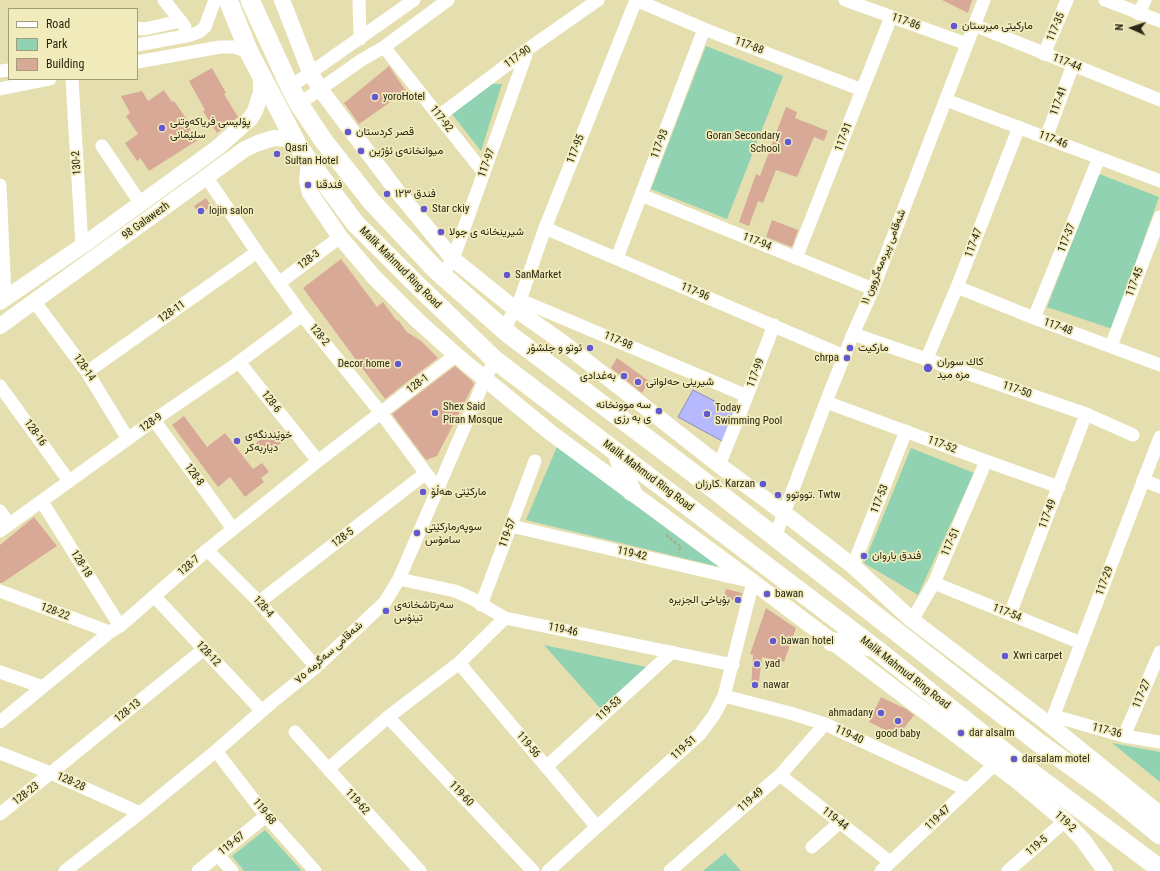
<!DOCTYPE html>
<meta charset="utf-8">
<style>
body{margin:0}
#map{position:relative;width:1160px;height:871px;overflow:hidden;background:#e5dfb0;font-family:"Roboto Condensed",sans-serif}
canvas{display:block}
.legend{position:absolute;left:8px;top:8px;width:130px;height:72px;box-sizing:border-box;background:#f2ecbd;border:1px solid #a29e7a;margin:0;padding:5px 7px;list-style:none;font-size:12px;color:#2a2815}
.legend li{display:flex;align-items:center;gap:8px;height:20px}
.legend b{width:20px;border:1px solid #a29e7a}
.north{position:absolute;left:1112px;top:8px;width:40px;height:40px;-webkit-text-stroke:3px #f2ecbd;paint-order:stroke;rotate:273deg;font-size:11px;font-weight:700;line-height:16px;text-align:center;color:#2a2815}
.north::after{content:'';display:block;margin:auto;width:14px;height:18px;background:#2a2815;clip-path:polygon(50% 0,100% 100%,50% 72%,0 100%)}
</style>
<div id="map">
<canvas width="1160" height="871"></canvas>
<ul class="legend">
<li><b style="height:5px;background:#fff"></b>Road</li>
<li><b style="height:11px;background:#90d2b1"></b>Park</li>
<li><b style="height:11px;background:#d9a997"></b>Building</li>
</ul>
<div class="north">N</div>
</div>
<script>
const g = document.querySelector('canvas').getContext('2d');
g.lineJoin = 'round';
function fillPath(path, color) { g.fillStyle = color; g.fill(path, 'evenodd'); }
const toPath = rows => new Path2D(rows.map(r => 'M' + r).join(''));
function strokePath(path, color, width, dash) { g.strokeStyle = color; g.lineWidth = width; g.lineCap = dash ? 'butt' : 'round'; g.setLineDash(dash || []); g.stroke(path); }
function label(font, color, halo, rows, align = 'center') {
  g.font = font + ' "Roboto Condensed",Vazirmatn,sans-serif'; g.lineWidth = 3.5; g.setLineDash([]); g.textBaseline = 'middle'; g.strokeStyle = halo; g.fillStyle = color; for (const [text, x, y, turn = 0] of rows) {
    g.save(); g.translate(x, y); g.rotate((+turn || 0) * Math.PI / 180); g.textAlign = isNaN(turn) ? turn : align; if (halo) g.strokeText(text, 0, 0); g.fillText(text, 0, 0); g.restore();
  }
}
fillPath(toPath([
 [706,46,783,76,727,219,651,189],
 [490,84,502,84,481,151,452,114],
 [1099,174,1159,197,1112,329,1047,307],
 [558,444,724,568,526,520],
 [911,448,974,473,918,595,864,563],
 [544,645,646,667,601,709],
 [1112,743,1160,752,1160,782],
 [265,830,302,871,244,871,232,856],
 [725,853,741,871,703,871]
]), '#90d2b1');
const water = toPath([
 [693,390,736,412,722,441,678,417,693,390]
]);
fillPath(water, '#b6b9fd');
strokePath(water, '#8c8eb7', 1);
fillPath(toPath([
 [942,0,972,0,968,13],
 [389,66,406,91,359,124,344,103],
 [212,68,226,93,224,94,238,117,217,133,203,111,205,110,189,81],
 [164,90,172,102,174,101,188,121,186,123,198,140,149,171,140,158,137,161,125,143,138,134,126,116,130,113,121,96,142,91,148,101],
 [786,107,797,112,795,118,828,131,824,141,814,137,797,177,776,170,763,203,758,201,749,226,739,222,756,174,760,176],
 [206,198,211,206,200,215,194,206],
 [772,220,798,230,792,247,766,237],
 [341,259,377,307,383,302,397,321,398,320,407,332,421,341,438,358,385,399,303,288],
 [617,358,649,381,642,393,611,368],
 [455,366,472,381,474,384,437,456,426,460,392,414],
 [184,416,207,447,225,433,253,469,262,463,269,472,261,478,264,482,245,497,230,477,218,487,172,425],
 [273,431,281,443,264,455,256,443],
 [34,517,57,546,2,583,0,583,0,545],
 [726,589,742,593,740,603,724,596],
 [766,608,796,628,784,662,762,657,758,689,751,689,753,655,750,654],
 [881,697,906,709,914,715,898,736,869,722]
]), '#d9a997');
strokePath(toPath([
 [666,535,681,547,678,553]
]), '#aba680', 2, [3, 2]);
strokePath(toPath([
 [164,0,185,27],
 [359,0,360,39],
 [636,0,704,29,862,90],
 [845,0,967,44],
 [1105,0,1160,21],
 [1139,14,1145,0],
 [974,25,1160,100],
 [137,28,144,29,181,21],
 [137,45,191,35,199,32,205,27,215,0],
 [384,47,484,173],
 [1044,54,1067,0],
 [137,62,220,47,234,47,249,52],
 [0,71,9,70],
 [72,79,82,246],
 [290,87,414,0],
 [0,89,50,79],
 [946,100,1160,181],
 [299,104,360,61,384,47,448,0],
 [439,116,528,49,598,0],
 [1046,138,1073,65],
 [102,146,141,204],
 [207,178,257,252,302,315,381,413,437,488],
 [0,185,5,298],
 [641,195,873,289],
 [545,228,844,356],
 [617,258,704,29],
 [796,258,891,17],
 [442,275,453,259,528,49],
 [279,283,340,237],
 [957,287,1034,318,1160,365],
 [520,300,747,396],
 [34,301,87,372,128,439],
 [1034,318,1099,158],
 [504,329,520,300,545,228,636,0],
 [853,334,1086,414,1133,435],
 [1111,346,1160,217],
 [927,358,957,287,1019,127],
 [239,362,318,461],
 [87,372,257,252],
 [0,386,69,481],
 [826,402,986,461,1059,487],
 [154,420,233,529],
 [719,465,747,396,774,325],
 [1143,480,1160,487],
 [42,502,120,626],
 [0,511,9,524],
 [511,526,753,582,724,696,714,715,700,734,548,871],
 [0,531,154,420,239,362,302,315],
 [775,537,826,402,853,334,873,289,984,0],
 [207,550,259,602,316,667],
 [853,566,906,431],
 [399,579,455,591,471,598,505,618,733,665],
 [934,583,1081,643],
 [0,591,110,632],
 [154,596,262,711],
 [259,602,426,473],
 [481,605,535,461],
 [1010,614,1086,414],
 [912,620,934,583,986,461],
 [459,663,597,827],
 [0,672,43,687],
 [724,696,790,713,825,724,968,790],
 [1054,716,1124,736,1160,742],
 [388,717,533,871],
 [0,722,110,632,120,626,207,550,318,461,456,355],
 [1050,725,1160,437],
 [295,732,420,871],
 [1124,736,1160,652],
 [216,751,266,816,315,871],
 [0,753,51,773,140,813],
 [546,767,672,652],
 [328,769,388,717,459,663,505,618],
 [780,775,890,862],
 [0,814,204,649],
 [812,847,839,823],
 [218,855,232,871],
 [65,871,140,813,216,751,271,703,316,667,385,602,399,579,485,379,495,360],
 [198,871,266,816],
 [670,871,780,775,825,724],
 [881,871,994,765],
 [1008,871,1065,821]
]), '#fff', 13);
strokePath(toPath([
 [282,0,310,72,320,89,397,191,453,259,515,309,562,342,719,465,784,513,853,566,912,620,1050,725,1160,814],
 [309,161,307,181,310,193,340,237,374,277,418,321,456,355,551,433,753,582,1016,780,1065,821,1083,840,1105,871],
 [0,302,82,246,217,148,250,119,255,111,261,93,261,75],
 [0,326,245,149,258,143,274,138,288,139,295,143,298,146]
]), '#fff', 16);
strokePath(toPath([
 [228,0,249,52,298,146,309,161,355,223,413,281,495,360,876,649,1007,754,1160,869],
 [250,0,290,87,299,104,323,140,371,201,435,269,510,335,693,473,1039,743,1106,791,1160,835],
 [617,453,623,471,632,492],
 [832,642,854,643,870,647],
 [994,765,1007,754]
]), '#fff', 19);
for (const [x, y, r, color] of [
 [954,26,4,"#6259d1"],
 [375,97,4,"#6259d1"],
 [162,128,4,"#6259d1"],
 [348,132,4,"#6259d1"],
 [788,142,4,"#6259d1"],
 [361,151,4,"#6259d1"],
 [277,154,4,"#6259d1"],
 [308,185,4,"#6259d1"],
 [387,194,4,"#6259d1"],
 [424,209,4,"#6259d1"],
 [201,211,4,"#6259d1"],
 [441,232,4,"#6259d1"],
 [507,275,4,"#6259d1"],
 [590,348,4,"#6259d1"],
 [850,348,4,"#6259d1"],
 [847,358,4,"#6259d1"],
 [398,364,4,"#6259d1"],
 [928,368,5,"#6259d1"],
 [624,376,4,"#6259d1"],
 [638,382,4,"#6259d1"],
 [659,411,4,"#6259d1"],
 [435,413,4,"#6259d1"],
 [707,414,4,"#6259d1"],
 [237,441,4,"#6259d1"],
 [763,484,4,"#6259d1"],
 [423,492,4,"#6259d1"],
 [778,495,4,"#6259d1"],
 [417,533,4,"#6259d1"],
 [864,556,4,"#6259d1"],
 [767,594,4,"#6259d1"],
 [738,600,4,"#6259d1"],
 [386,611,4,"#6259d1"],
 [773,641,4,"#6259d1"],
 [1005,656,4,"#6259d1"],
 [757,664,4,"#6259d1"],
 [755,685,4,"#6259d1"],
 [881,713,4,"#6259d1"],
 [898,721,4,"#6259d1"],
 [961,733,4,"#6259d1"],
 [1014,759,4,"#6259d1"]
]) { const dot = new Path2D(); dot.arc(x, y, r, 0, 2 * Math.PI); g.fillStyle = color; g.fill(dot); strokePath(dot, '#f2ecbd', 1.5); }
label('11px', '#2a2815', '#f2ecbd', [
 ["117-86",906,22,20],
 ["117-35",1056,27,-67],
 ["117-88",749,46,21],
 ["117-90",518,57,-36],
 ["117-44",1067,63,22],
 ["117-41",1059,101,-70],
 ["117-92",441,119,52],
 ["117-91",844,137,-69],
 ["117-46",1053,140,21],
 ["117-93",660,144,-69],
 ["117-95",576,149,-68],
 ["130-2",77,163,-94],
 ["117-97",487,163,-70],
 ["98 Galawezh",146,221,-36],
 ["117-37",1067,238,-68],
 ["117-94",757,242,22],
 ["117-47",974,243,-69],
 ["شەقامی پیرەمەگروون ١١",884,257,-68],
 ["128-3",309,260,-37],
 ["Malik Mahmud Ring Road",400,268,45],
 ["117-45",1135,282,-69],
 ["117-96",695,292,23],
 ["128-11",172,312,-35],
 ["117-48",1058,327,20],
 ["128-2",319,335,51],
 ["117-98",618,341,23],
 ["128-14",84,368,55],
 ["117-99",756,373,-69],
 ["128-1",418,384,-38],
 ["117-50",1017,390,19],
 ["128-6",271,402,52],
 ["128-9",151,423,-35],
 ["128-16",35,433,54],
 ["117-52",942,445,21],
 ["128-8",194,475,54],
 ["Malik Mahmud Ring Road",648,476,37],
 ["117-53",880,499,-68],
 ["117-49",1048,514,-69],
 ["119-57",508,533,-70],
 ["128-5",343,538,-37],
 ["117-51",951,542,-66],
 ["119-42",632,554,13],
 ["128-18",81,564,58],
 ["128-7",189,566,-41],
 ["117-29",1105,581,-69],
 ["128-4",263,607,48],
 ["128-22",55,612,21],
 ["117-54",1007,613,22],
 ["119-46",563,630,12],
 ["شەقامی سەگرمە ٧٥",329,653,-42],
 ["128-12",208,654,47],
 ["Malik Mahmud Ring Road",905,673,38],
 ["117-27",1142,694,-67],
 ["119-53",609,709,-42],
 ["128-13",128,711,-39],
 ["117-36",1107,731,15],
 ["119-40",849,735,25],
 ["119-56",528,745,50],
 ["119-51",684,748,-42],
 ["128-28",71,782,24],
 ["128-23",26,794,-38],
 ["119-60",461,794,47],
 ["119-49",751,800,-41],
 ["119-62",357,802,48],
 ["119-68",264,812,51],
 ["119-47",938,818,-43],
 ["119-44",835,819,38],
 ["119-2",1065,822,43],
 ["119-67",232,844,-39],
 ["119-5",1037,846,-41]
]);
label('11px', '#2a2815', '#f2ecbd', [
 ["مارکیتی میرستان",962,26],
 ["yoroHotel",383,97],
 ["پۆلیسی فریاکەوتنی",170,122],
 ["سلێمانی",170,135],
 ["قصر كردستان",356,132],
 ["Goran Secondary",780,136,"right"],
 ["School",780,149,"right"],
 ["Qasri",285,148],
 ["Sultan Hotel",285,161],
 ["میوانخانەی ئۆژین",369,151],
 ["فندقنا",316,185],
 ["فندق ١٢٣",395,194],
 ["Star ckiy",432,209],
 ["lojin salon",209,211],
 ["شیرینخانه ی جولا",449,232],
 ["SanMarket",515,275],
 ["ئوتو و جلشۆر",582,348,"right"],
 ["ماركيت",858,348],
 ["chrpa",839,358,"right"],
 ["كاك سوران",937,362],
 ["مزه ميد",937,375],
 ["Decor home",390,364,"right"],
 ["بەغدادی",616,376,"right"],
 ["شیرینی ‌حەلوانی",646,382],
 ["سه موونخانه",651,405,"right"],
 ["ی به رزی",651,418,"right"],
 ["Shex Said",443,407],
 ["Piran Mosque",443,420],
 ["Today",715,408],
 ["Swimming Pool",715,421],
 ["خوێندنگەی",245,435],
 ["دیاربەکر",245,448],
 ["کارزان. Karzan",755,484,"right"],
 ["مارکێتی هەڵۆ",431,492],
 ["تووتوو. Twtw",786,495],
 ["سوپەرمارکێتی",425,527],
 ["سامۆس",425,540],
 ["فندق باروان",872,556],
 ["bawan",775,594],
 ["بۆیاخی الجزیرە",730,600,"right"],
 ["سەرتاشخانەی",394,605],
 ["تینۆس",394,618],
 ["bawan hotel",781,641],
 ["Xwri carpet",1013,656],
 ["yad",765,664],
 ["nawar",763,685],
 ["ahmadany",873,713,"right"],
 ["dar alsalm",969,733],
 ["good baby",898,734,"center"],
 ["darsalam motel",1022,759]
], 'left');
</script>
